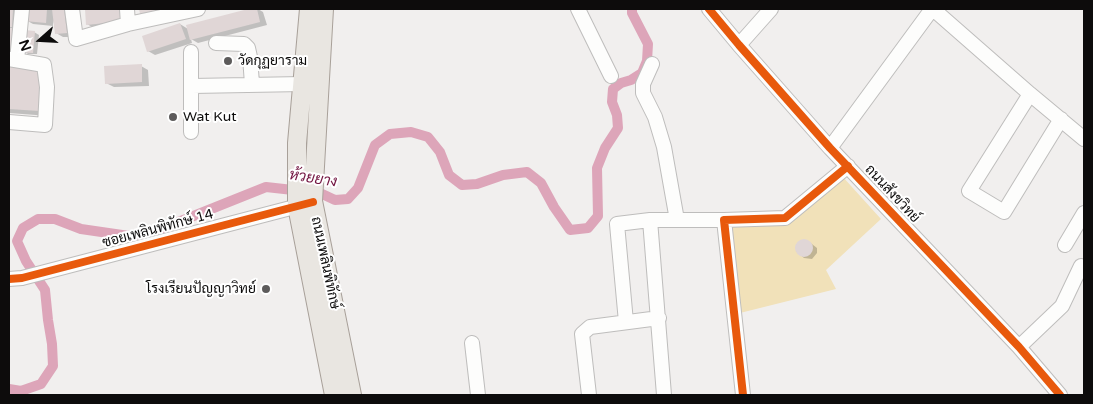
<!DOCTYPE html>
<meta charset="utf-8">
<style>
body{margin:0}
#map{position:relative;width:1093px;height:404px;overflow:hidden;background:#f1efee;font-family:"Varela Round",sans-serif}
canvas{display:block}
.frame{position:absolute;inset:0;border:10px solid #0d0c0c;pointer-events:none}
.north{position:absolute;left:15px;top:15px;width:50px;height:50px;-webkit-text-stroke:4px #fff;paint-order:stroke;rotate:251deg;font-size:14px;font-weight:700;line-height:20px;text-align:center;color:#0d0c0c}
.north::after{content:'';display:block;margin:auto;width:18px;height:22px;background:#0d0c0c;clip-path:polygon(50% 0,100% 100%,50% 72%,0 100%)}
</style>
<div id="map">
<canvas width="1093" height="404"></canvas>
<div class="frame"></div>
<div class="north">N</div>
</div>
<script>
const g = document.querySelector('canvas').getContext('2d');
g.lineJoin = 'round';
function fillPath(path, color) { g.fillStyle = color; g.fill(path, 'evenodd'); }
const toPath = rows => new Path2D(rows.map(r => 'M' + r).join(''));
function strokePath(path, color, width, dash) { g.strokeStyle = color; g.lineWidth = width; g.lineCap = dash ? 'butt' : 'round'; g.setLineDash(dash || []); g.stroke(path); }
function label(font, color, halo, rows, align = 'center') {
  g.font = font + ' "Varela Round",Sarabun,sans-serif'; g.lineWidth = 4; g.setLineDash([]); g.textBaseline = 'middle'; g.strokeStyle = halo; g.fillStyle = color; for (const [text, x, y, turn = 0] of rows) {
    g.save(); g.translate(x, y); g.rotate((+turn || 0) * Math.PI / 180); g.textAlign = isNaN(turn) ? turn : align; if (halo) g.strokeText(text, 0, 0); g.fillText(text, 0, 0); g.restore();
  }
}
fillPath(toPath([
 [842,176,881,219,826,270,836,289,740,313,730,226,789,224]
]), '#f1e1b9');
fillPath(toPath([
 [9,9,17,9,16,29,11,28,20,34,9,56],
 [27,9,71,9,73,37,63,37,56,33,53,20,53,26,33,24,26,20],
 [86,9,132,9,97,30,87,24],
 [253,9,258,9,263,12,267,25,198,43,191,39,192,43,155,55,148,51,180,24,188,29,187,26],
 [34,32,39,35,37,54,28,54,24,51],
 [9,65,43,67,52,73,49,116,9,113],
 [141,66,148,70,149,86,114,87,106,83],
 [802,240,808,241,817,248,817,253,812,259,804,258,796,251,796,245]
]), '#0003');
strokePath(toPath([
 [9,389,21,391,41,384,53,366,52,344,48,320,45,290,26,261,17,241,23,228,38,219,55,219,81,229,129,236,161,229,266,187,320,193,335,200,348,199,358,188,375,145,390,134,411,132,428,137,440,152,449,175,462,185,477,184,503,175,527,172,541,183,554,207,570,230,588,228,598,216,597,168,605,148,618,128,617,115,612,102,613,89,621,83,631,80,642,73,647,61,648,44,632,13,632,9]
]), '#dda5b9', 10);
fillPath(toPath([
 [9,9,13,9,12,27,9,27],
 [26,9,47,9,46,23,25,21],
 [52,9,64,9,67,33,55,34],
 [85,9,123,9,125,21,86,25],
 [139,9,171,9,141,18],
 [248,9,257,9,260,22,190,40,186,25],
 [180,23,186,39,147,52,142,36],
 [9,28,13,28,11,53,9,53],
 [24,30,35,31,33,53,22,52],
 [9,63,43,66,40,111,9,109],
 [142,64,142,82,105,84,104,66],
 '795 248a9 9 0 1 1 18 0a9 9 0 1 1-18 0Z'
]), '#e0d6d6');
const minor = toPath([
 [72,9,76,39,128,24,198,9],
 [127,9,128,24],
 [578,9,611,76],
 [709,9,739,45,830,148,1019,347,1060,395],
 [933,9,1030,94,1084,139],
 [216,43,244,44,248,48,250,57,252,84],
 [739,45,771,9],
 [9,59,44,65,47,87,45,125,9,122],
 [17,60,22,9],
 [652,64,643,84,643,93,655,117,664,147,677,220],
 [192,86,303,84],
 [1030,94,969,191,1004,212,1061,119],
 [191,132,191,52],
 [830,148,932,9],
 [650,220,664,395],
 [1065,245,1084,213],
 [9,279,22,278,306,204],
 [626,322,617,224,650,220,724,220],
 [472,343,478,395],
 [1019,347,1062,306,1081,266],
 [589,395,582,334,590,327,659,318],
 [743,395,724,220,785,218,848,166]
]);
const major = toPath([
 [309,9,297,143,297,206,334,395],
 [324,9,313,201,352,395]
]);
strokePath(minor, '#bebdbc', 16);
strokePath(major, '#a8a099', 20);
strokePath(minor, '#fdfdfc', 14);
strokePath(major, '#e9e6e1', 18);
strokePath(toPath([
 [709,9,739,45,830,148,1019,347,1060,395],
 [9,279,22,278,313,202],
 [743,395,724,220,785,218,848,166]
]), '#e8590c', 8);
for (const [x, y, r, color] of [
 [228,61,5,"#5d5b5b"],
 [173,117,5,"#5d5b5b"],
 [266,289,5,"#5d5b5b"]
]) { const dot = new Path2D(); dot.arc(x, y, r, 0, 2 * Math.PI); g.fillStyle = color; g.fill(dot); strokePath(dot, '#fff', 2); }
label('14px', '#0d0c0c', '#fff', [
 ["วัดกุฏยาราม",238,61],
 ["Wat Kut",183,117],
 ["โรงเรียนปัญญาวิทย์",256,289,"right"]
], 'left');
label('14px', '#0d0c0c', '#fff', [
 ["ถนนสังขวิทย์",892,194,47],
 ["ซอยเพลินพิทักษ์ 14",158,229,-15],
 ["ถนนเพลินพิทักษ์",325,263,78]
]);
label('italic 15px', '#741743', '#fff', [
 ["ห้วยยาง",313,179,9]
]);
</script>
